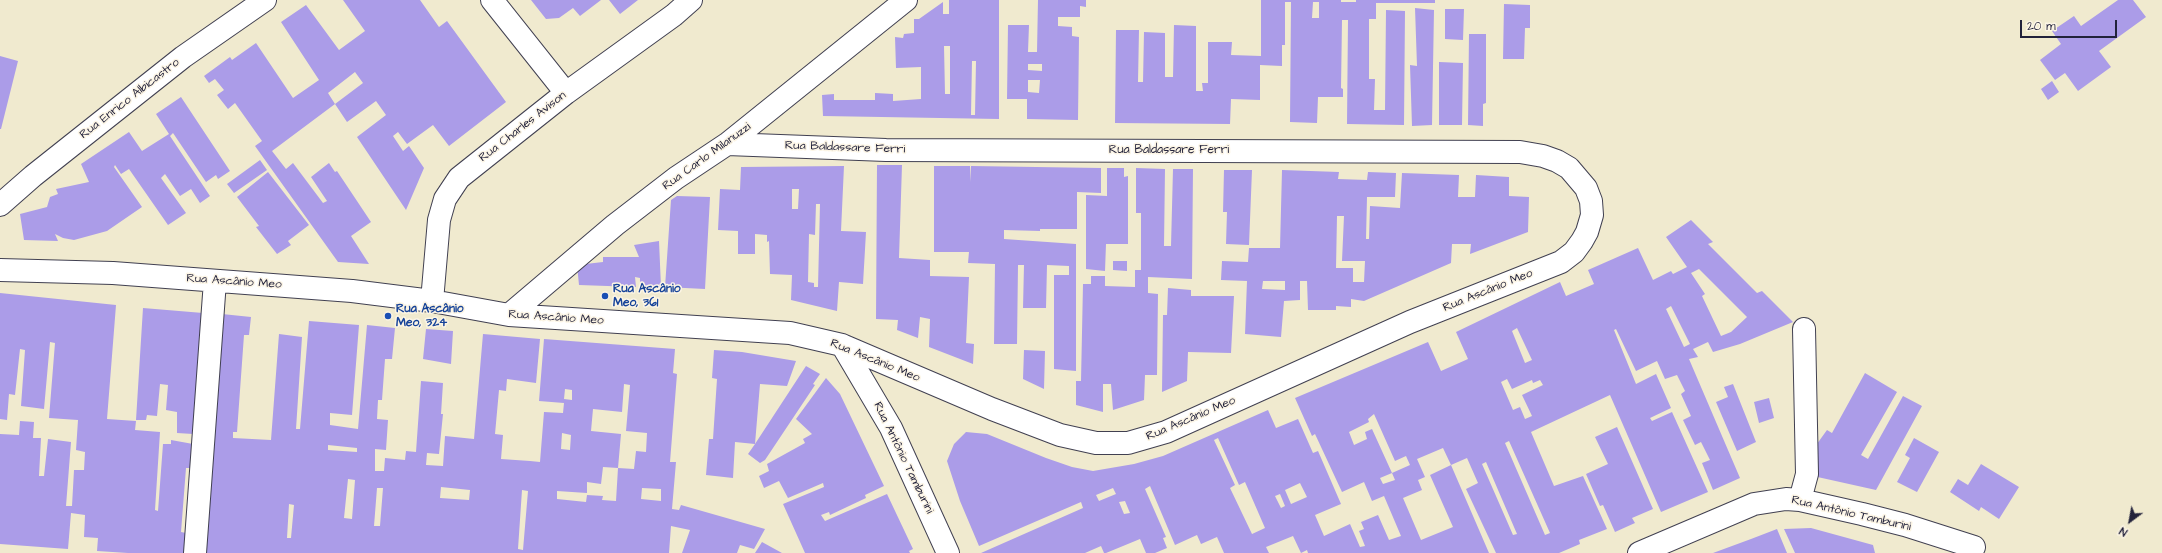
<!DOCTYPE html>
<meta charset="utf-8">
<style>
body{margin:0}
#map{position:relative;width:2162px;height:553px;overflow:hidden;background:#f0eacf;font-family:"Architects Daughter",sans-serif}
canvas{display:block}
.north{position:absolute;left:2110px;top:501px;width:40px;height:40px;-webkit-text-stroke:3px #fcf5e5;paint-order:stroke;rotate:212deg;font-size:11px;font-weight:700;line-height:16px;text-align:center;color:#22223b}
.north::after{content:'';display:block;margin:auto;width:14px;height:18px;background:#22223b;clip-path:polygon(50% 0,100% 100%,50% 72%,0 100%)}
.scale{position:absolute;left:2020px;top:20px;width:97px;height:18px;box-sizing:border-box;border:2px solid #22223b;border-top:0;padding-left:5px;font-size:12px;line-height:14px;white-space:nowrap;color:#22223b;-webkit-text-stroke:3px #fcf5e5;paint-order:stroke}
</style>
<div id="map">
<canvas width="2162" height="553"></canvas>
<div class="north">N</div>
<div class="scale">20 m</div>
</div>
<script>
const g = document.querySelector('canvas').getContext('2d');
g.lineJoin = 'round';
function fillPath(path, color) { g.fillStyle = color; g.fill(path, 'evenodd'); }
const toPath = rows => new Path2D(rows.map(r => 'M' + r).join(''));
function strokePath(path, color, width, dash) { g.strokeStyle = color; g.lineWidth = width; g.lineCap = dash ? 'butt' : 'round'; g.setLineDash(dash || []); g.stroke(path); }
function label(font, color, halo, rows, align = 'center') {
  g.font = font + ' "Architects Daughter",sans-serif'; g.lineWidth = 3; g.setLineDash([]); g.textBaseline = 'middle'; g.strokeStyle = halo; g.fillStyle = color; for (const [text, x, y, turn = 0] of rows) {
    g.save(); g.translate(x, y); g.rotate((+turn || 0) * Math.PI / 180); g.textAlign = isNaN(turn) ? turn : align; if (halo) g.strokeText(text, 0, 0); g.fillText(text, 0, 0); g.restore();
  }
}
fillPath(toPath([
 [343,0,420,0,439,27,447,21,506,102,449,146,433,125,407,144,398,132,393,136,403,151,409,146,424,168,406,210,357,137,386,115,376,101,347,122,335,104,363,83,355,72,328,93,335,104,272,151,286,169,293,163,323,203,327,201,311,177,329,163,335,172,337,171,371,222,351,236,369,264,338,262,255,146,262,141,235,103,228,109,217,95,224,90,215,79,209,83,204,76,230,57,232,60,256,43,293,98,319,80,281,22,306,5,339,50,365,31],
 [531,0,601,0,580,16,573,8,559,18,546,19],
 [609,0,638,0,620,14],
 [949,0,999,0,999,119,823,116,822,95,834,94,834,100,875,100,875,93,893,94,893,101,921,99,921,67,896,68,895,37,903,38,904,34,914,33,914,19,919,19,943,2,943,14,949,14],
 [944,46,950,46,950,94,945,94],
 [972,61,976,61,975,115,971,115],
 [1038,0,1086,0,1086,7,1080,6,1080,17,1058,17,1058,26,1072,27,1072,36,1079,37,1078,120,1027,119,1027,99,1007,99,1008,25,1029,25,1028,52,1037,52],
 [1028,64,1042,64,1042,71,1028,70],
 [1028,80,1040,80,1039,93,1028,92],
 [1261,0,1341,0,1341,2,1356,2,1356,0,1435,0,1435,3,1376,3,1376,19,1369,19,1369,79,1375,79,1374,110,1385,110,1386,10,1405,11,1404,125,1347,124,1348,20,1342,20,1341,88,1343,89,1343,97,1318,97,1317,123,1290,122,1291,2,1285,2,1285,45,1282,45,1282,66,1260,65,1260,100,1231,99,1230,124,1115,123,1116,30,1139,30,1138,82,1143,82,1144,32,1165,33,1165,77,1173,77,1174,25,1196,26,1196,91,1203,91,1202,83,1208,83,1208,42,1232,42,1231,55,1261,56],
 [1313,2,1319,2,1319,18,1312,18],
 [2118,0,2133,0,2146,17,2099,51,2111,67,2078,91,2065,73,2055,80,2040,60,2061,44,2052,31,2074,16,2081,26],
 [1504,4,1530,5,1530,28,1525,28,1524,59,1503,59],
 [1415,8,1434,10,1432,125,1412,126,1410,65,1417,66],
 [1445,9,1464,9,1463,40,1445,39],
 [1469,34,1486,34,1486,103,1483,104,1483,126,1468,125],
 [0,56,18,61,1,129,0,129],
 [1439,62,1463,63,1462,125,1439,125],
 [2052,81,2059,92,2048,100,2041,89],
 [181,97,230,171,218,179,216,175,206,182,173,133,170,136,210,196,200,203,191,189,180,196,165,174,161,178,186,213,168,225,129,169,121,174,115,165,114,167,142,207,107,231,74,240,63,238,55,234,58,241,24,240,20,214,47,207,50,197,58,194,56,189,89,182,81,164,129,132,142,151,169,134,156,114],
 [260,160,267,170,234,193,227,184],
 [877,165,902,165,899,258,930,260,930,276,969,277,966,343,974,344,973,364,929,347,930,319,920,317,918,338,897,330,898,320,876,319],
 [844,166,841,231,866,232,863,284,839,282,837,311,791,300,792,275,770,274,769,241,767,242,767,235,755,234,755,254,738,254,738,231,718,230,720,189,740,190,741,167],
 [792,189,799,189,798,209,792,209],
 [816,204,820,204,818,287,814,287,814,283,808,282,809,234,815,235],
 [934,166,970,166,971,182,971,166,1101,168,1101,193,1077,192,1077,229,1040,229,1040,231,1004,230,1004,239,1076,244,1076,371,1054,369,1054,275,1069,275,1069,266,1047,265,1046,308,1023,308,1024,265,1018,265,1017,344,994,344,995,264,968,263,969,252,934,252],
 [1107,168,1124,168,1124,177,1128,176,1128,244,1106,244,1105,271,1086,269,1086,195,1107,196],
 [1136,168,1165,169,1164,246,1171,246,1173,169,1193,169,1192,279,1148,277,1148,293,1158,294,1157,375,1145,375,1144,400,1113,410,1111,384,1103,384,1103,412,1076,405,1076,381,1081,381,1083,284,1091,284,1091,276,1105,276,1105,286,1135,287,1135,270,1141,270,1141,213,1136,213],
 [1224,170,1252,170,1249,245,1226,244,1227,212,1223,212],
 [1282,170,1339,172,1338,179,1367,180,1368,172,1396,173,1395,197,1367,197,1366,239,1369,239,1370,206,1400,208,1402,173,1459,175,1458,197,1475,197,1476,175,1509,177,1509,196,1529,197,1528,232,1470,254,1471,244,1452,244,1451,263,1364,301,1351,299,1351,307,1336,306,1336,310,1308,310,1307,281,1300,281,1300,300,1284,301,1281,337,1245,334,1247,281,1221,280,1222,261,1248,262,1249,248,1280,248],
 [1337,216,1344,216,1342,261,1365,261,1364,282,1353,282,1353,268,1336,268],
 [1263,281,1285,281,1285,290,1262,289],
 [268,172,309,225,288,241,291,245,277,254,256,227,259,226,237,197],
 [677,196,710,197,705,289,665,287,671,200],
 [1691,220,1713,242,1708,244,1757,293,1762,291,1793,322,1740,344,1713,352,1708,342,1693,349,1698,357,1689,359,1740,478,1713,490,1702,463,1710,460,1701,442,1695,445,1683,420,1691,416,1681,394,1685,391,1677,375,1665,379,1657,361,1636,371,1616,329,1614,330,1636,384,1656,374,1671,408,1650,418,1652,421,1672,412,1708,492,1661,512,1610,395,1531,432,1554,486,1583,476,1607,529,1579,540,1580,544,1559,553,1496,553,1466,489,1478,483,1467,458,1451,465,1443,448,1417,459,1425,477,1418,480,1422,490,1403,498,1421,540,1453,527,1430,475,1451,465,1489,553,1308,553,1307,550,1301,553,1293,536,1266,547,1269,553,1224,553,1217,537,1201,544,1197,535,1175,545,1150,486,1145,489,1166,537,1163,538,1167,548,1155,553,1146,553,1140,539,1106,553,1104,553,1101,546,1085,553,981,553,1083,508,1081,502,979,546,960,501,947,461,954,444,966,432,987,434,1046,458,1072,467,1093,471,1134,464,1163,456,1268,410,1276,428,1298,419,1313,453,1318,451,1341,504,1315,515,1324,536,1350,524,1360,547,1365,546,1359,531,1364,529,1361,522,1378,515,1389,540,1401,536,1384,496,1372,501,1364,482,1342,492,1315,434,1312,436,1295,398,1428,342,1441,371,1468,359,1456,332,1560,282,1566,296,1594,284,1588,270,1638,248,1653,280,1671,271,1673,274,1687,267,1666,237],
 [1699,269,1747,317,1731,332,1721,336,1702,296,1705,294,1691,273],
 [1671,306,1690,344,1684,347,1666,309],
 [1517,328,1532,360,1525,363,1512,331],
 [1507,379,1512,389,1532,380,1533,383,1540,380,1543,385,1522,395,1532,416,1525,419,1520,407,1513,410,1501,382],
 [1374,414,1395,461,1406,456,1410,465,1392,473,1395,480,1383,484,1380,478,1392,473,1372,429,1365,432,1367,439,1354,445,1349,432,1369,422,1368,419],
 [1218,438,1239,485,1245,482,1265,528,1252,534,1230,488,1235,485,1214,440],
 [1509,441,1550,533,1545,535,1505,443],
 [1486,462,1517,534,1513,535,1482,464],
 [1300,483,1307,497,1291,504,1285,490],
 [1113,488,1116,494,1099,501,1096,495],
 [1280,494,1285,506,1281,508,1275,496],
 [1125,501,1130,513,1124,514,1119,502],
 [659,241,661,287,640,287,640,278,635,277,636,287,579,285,577,265,603,262,603,257,639,257,634,245],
 [1113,261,1127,261,1127,271,1113,270],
 [1168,288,1191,290,1191,296,1234,296,1231,353,1188,352,1187,381,1162,392,1163,315,1167,315],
 [0,293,116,305,107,419,136,421,135,430,160,432,155,510,158,511,163,444,171,444,171,440,193,444,191,468,186,468,181,532,186,533,185,553,128,553,97,551,98,538,84,537,85,515,71,513,68,549,0,544,0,434,19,435,20,421,34,422,33,438,41,438,39,476,44,476,48,439,71,442,66,506,72,506,74,470,84,470,85,452,76,450,78,420,49,418,55,343,50,342,44,409,21,406,25,350,20,349,15,395,9,394,7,420,0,419],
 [143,308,203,313,193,434,177,433,177,412,166,410,168,385,160,384,157,416,147,415,146,420,136,420],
 [222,314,251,317,249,335,244,335,237,432,233,432,233,438,271,440,279,334,302,337,296,429,300,429,309,321,359,325,352,415,330,413,330,425,358,429,367,325,395,328,392,359,385,359,382,400,378,400,377,419,388,420,386,450,375,449,375,471,384,471,385,458,405,460,406,451,416,452,421,381,443,383,441,414,443,414,439,454,427,453,426,465,443,466,445,436,474,439,483,334,540,339,536,383,507,379,506,391,499,390,495,434,503,435,501,459,530,461,540,462,544,412,563,413,564,403,539,401,544,339,675,349,673,373,677,374,670,462,676,462,672,509,679,510,681,505,765,529,754,549,740,545,737,553,682,553,690,530,671,526,669,553,205,553],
 [624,384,630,385,626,431,647,433,646,452,636,451,634,469,618,468,621,434,591,431,593,409,622,412],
 [565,389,572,390,572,400,564,399],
 [562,433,571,435,570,450,561,449],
 [328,445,357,448,357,452,328,450],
 [603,467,618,468,616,501,602,500,603,496,587,495,586,502,557,499,557,491,587,493,587,482,601,484],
 [348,479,355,480,352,519,344,518],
 [441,487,470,490,469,500,440,498],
 [377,488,383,488,380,526,374,526],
 [642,488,661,489,661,501,641,499],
 [522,490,528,491,523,550,518,549],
 [289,504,294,505,291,538,287,538],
 [426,329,453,331,451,364,423,359],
 [714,350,742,352,796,361,787,386,760,384,755,444,806,366,820,374,813,384,815,385,765,460,760,463,748,454,755,444,735,442,733,478,706,475,709,439,713,439,717,379,712,378],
 [1024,350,1045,351,1044,389,1023,379],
 [1865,373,1897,392,1861,455,1868,459,1903,396,1922,406,1876,490,1813,476,1814,448,1827,430,1832,433],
 [826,378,840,394,884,486,865,495,866,498,830,515,829,512,821,515,825,521,887,494,913,549,909,551,910,553,805,553,783,504,824,487,823,483,788,498,779,481,764,488,759,476,769,471,767,464,805,443,803,439,812,434,796,419],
 [1733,384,1756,442,1737,451,1716,402,1728,397,1724,387],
 [1769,398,1774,418,1759,423,1754,402],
 [1617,427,1653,509,1632,518,1635,523,1615,532,1603,505,1600,506,1586,474,1608,464,1595,437],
 [1914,438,1939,452,1917,492,1897,482,1910,458,1905,455],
 [1981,464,2019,487,1999,519,1981,507,1979,511,1950,492,1958,479,1968,485],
 [1811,528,1873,545,1875,553,1795,553,1784,529],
 [1777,529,1787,553,1713,553,1751,539],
 [762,542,782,553,755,553]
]), '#ab9ce8');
const minor = toPath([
 [492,0,566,93],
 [0,205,33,176,183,57,265,0],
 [0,270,113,273,352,291,432,301,509,315,790,333,842,345,992,409,1060,435,1096,443,1128,443,1166,432,1410,322,1561,262,1574,252,1582,241,1587,232,1592,215,1591,201,1586,188,1569,168,1557,161,1543,156,1520,152,886,150,727,144],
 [432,301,439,220,445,199,459,178,566,93,674,15,691,0],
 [509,315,615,225,676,178,727,144,906,0],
 [842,345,891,428,948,553],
 [1800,500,1807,474,1804,329],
 [195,553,215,281],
 [1639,553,1754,504,1786,499,1800,500,1862,514,1905,525,1974,547]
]);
strokePath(minor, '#414051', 24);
strokePath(minor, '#fff', 22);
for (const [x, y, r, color] of [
 [605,296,4,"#1a4fb4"],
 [388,316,4,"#1a4fb4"]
]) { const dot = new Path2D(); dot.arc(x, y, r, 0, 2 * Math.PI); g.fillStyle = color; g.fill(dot); strokePath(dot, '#fcf5e5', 1.5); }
label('12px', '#22223b', '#fcf5e5', [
 ["Rua Enrico Albicastro",130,99,-38],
 ["Rua Charles Avison",523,127,-38],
 ["Rua Baldassare Ferri",845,148,2],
 ["Rua Baldassare Ferri",1169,150],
 ["Rua Carlo Milanuzzi",707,157,-36],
 ["Rua Ascânio Meo",234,282,4],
 ["Rua Ascânio Meo",1488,291,-22],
 ["Rua Ascânio Meo",556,318,4],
 ["Rua Ascânio Meo",875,361,22],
 ["Rua Ascânio Meo",1191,419,-23],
 ["Rua Antônio Tamburini",903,458,64],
 ["Rua Antônio Tamburini",1851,514,13]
]);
label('bold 12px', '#164399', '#fcf5e5', [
 ["Rua Ascânio",613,289],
 ["Meo, 361",613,303],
 ["Rua Ascânio",396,309],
 ["Meo, 324",396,323]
], 'left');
</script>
